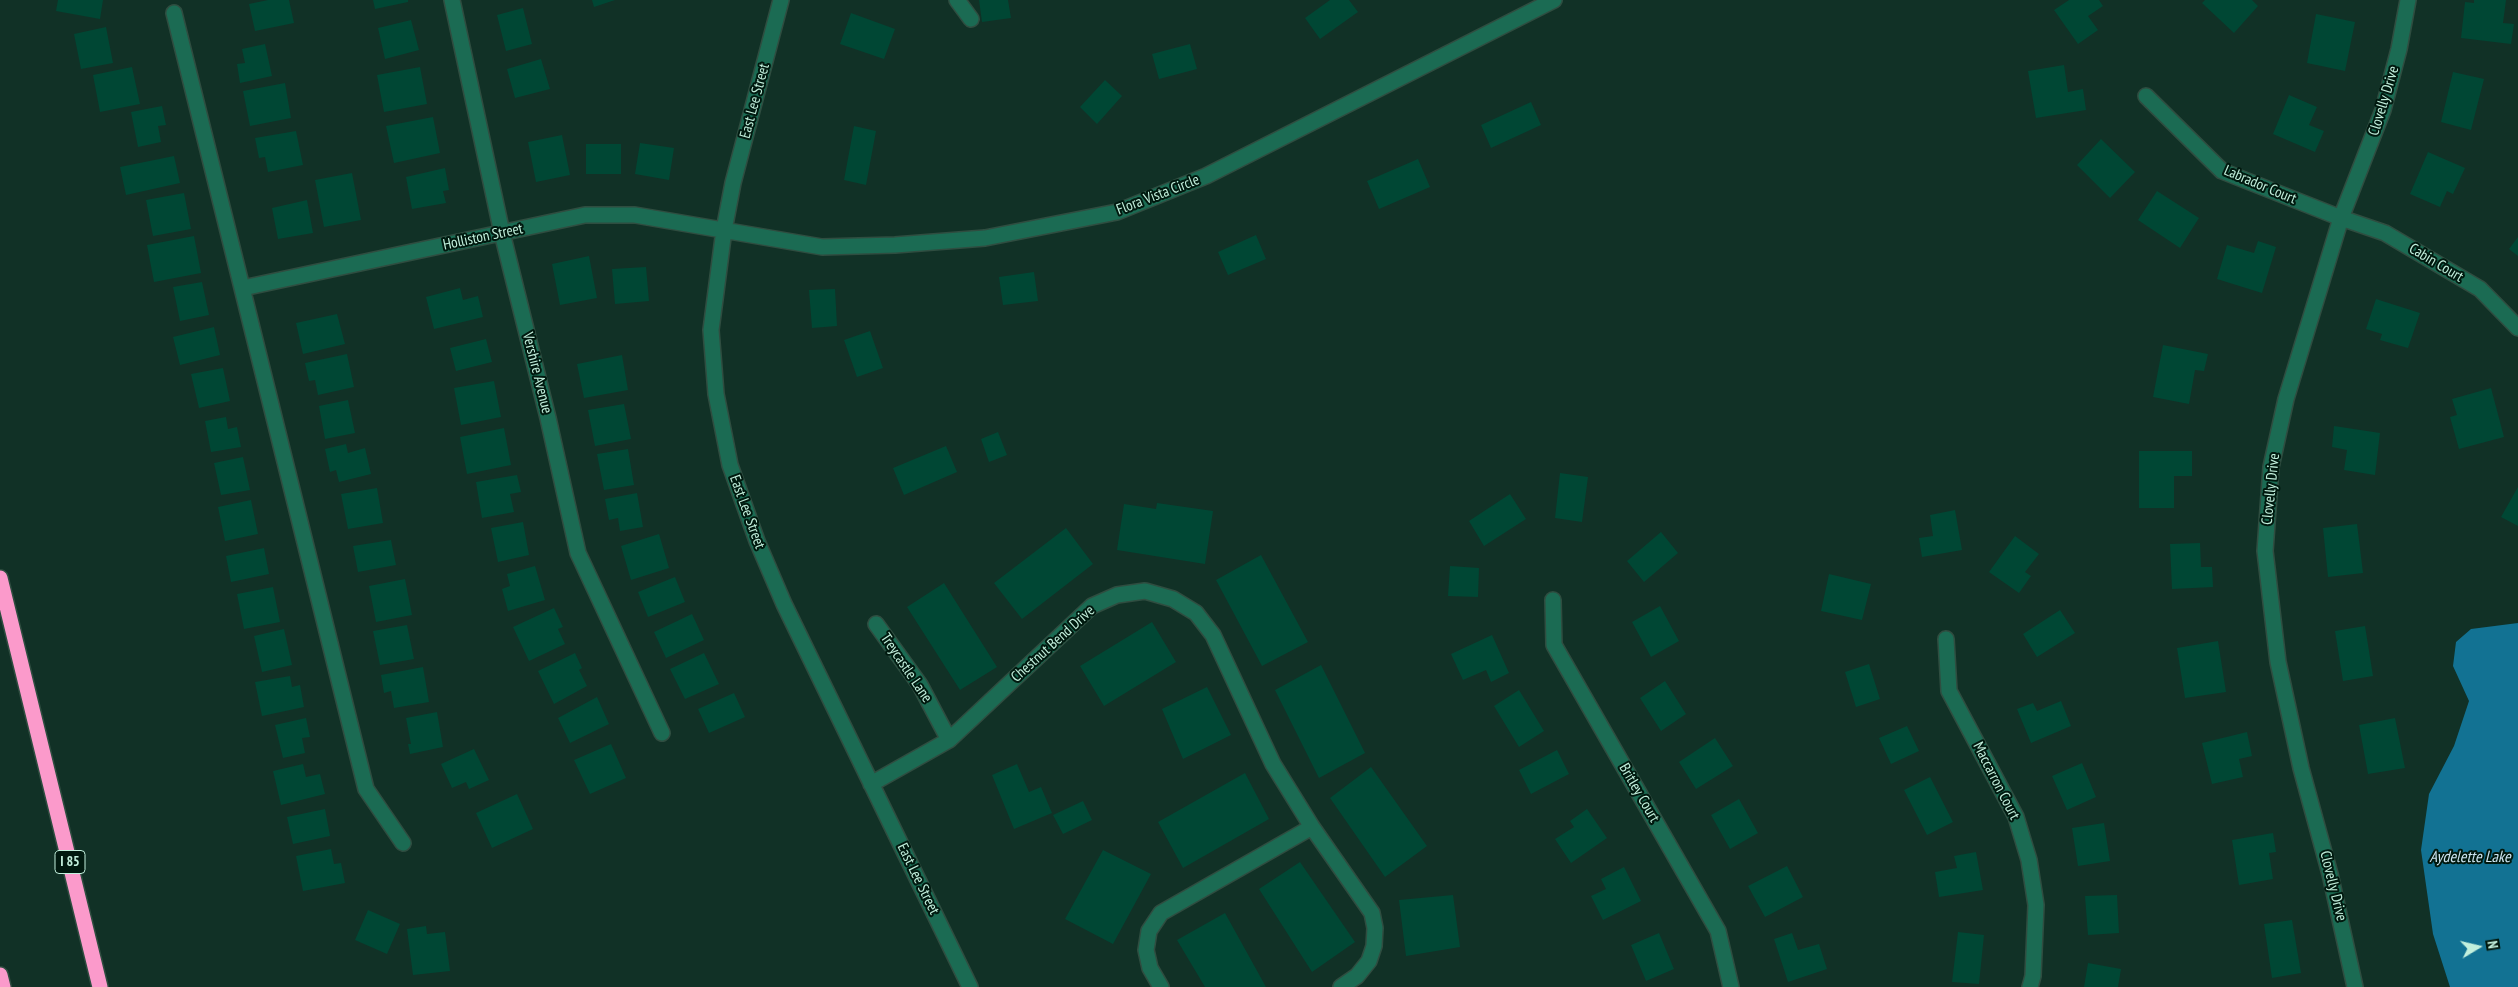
<!DOCTYPE html>
<style>
body{margin:0}
#map{position:relative;width:2518px;height:987px;overflow:hidden;background:#113126;font-family:"PT Sans Narrow",sans-serif}
canvas{display:block}
.north{position:absolute;left:2453px;top:922px;width:50px;height:50px;-webkit-text-stroke:4px #00190f;paint-order:stroke;rotate:81deg;font-size:14px;font-weight:700;line-height:20px;text-align:center;color:#c2f0dd}
.north::after{content:'';display:block;margin:auto;width:18px;height:22px;background:#c2f0dd;clip-path:polygon(50% 0,100% 100%,50% 72%,0 100%)}
</style>
<div id="map">
<canvas width="2518" height="987"></canvas>
<div class="north">N</div>
</div>
<script>
const g = document.querySelector('canvas').getContext('2d');
g.lineJoin = 'round';
function fillPath(path, color) { g.fillStyle = color; g.fill(path, 'evenodd'); }
const toPath = rows => new Path2D(rows.map(r => 'M' + r).join(''));
function strokePath(path, color, width, dash) { g.strokeStyle = color; g.lineWidth = width; g.lineCap = dash ? 'butt' : 'round'; g.setLineDash(dash || []); g.stroke(path); }
function label(font, color, halo, rows, align = 'center') {
  g.font = font + ' "PT Sans Narrow",sans-serif'; g.lineWidth = 4; g.setLineDash([]); g.textBaseline = 'middle'; g.strokeStyle = halo; g.fillStyle = color; for (const [text, x, y, turn = 0] of rows) {
    g.save(); g.translate(x, y); g.rotate((+turn || 0) * Math.PI / 180); g.textAlign = isNaN(turn) ? turn : align; if (halo) g.strokeText(text, 0, 0); g.fillText(text, 0, 0); g.restore();
  }
}
fillPath(toPath([
 [2518,623,2518,987,2450,987,2433,934,2421,850,2429,794,2454,746,2469,701,2453,666,2456,642,2471,629]
]), '#127293');
fillPath(toPath([
 [58,0,103,0,100,19,56,11],
 [268,0,289,0,294,23,255,31,249,4],
 [373,0,408,0,408,2,375,9],
 [592,0,615,0,594,7],
 [979,0,1008,0,1011,18,982,22],
 [1330,0,1349,0,1358,12,1320,39,1305,18],
 [2069,0,2099,0,2103,6,2088,16,2098,30,2078,44,2054,10],
 [2205,0,2252,0,2258,6,2234,33,2202,3],
 [2474,0,2506,0,2503,23,2514,24,2511,44,2461,38,2465,2,2474,3],
 [523,8,532,44,506,51,497,15],
 [851,13,895,29,884,59,840,44],
 [2316,14,2355,22,2345,71,2307,63],
 [411,20,419,50,385,59,378,28],
 [106,27,113,63,81,69,74,34],
 [265,44,272,76,240,83,237,64,245,63,242,49],
 [1190,44,1197,69,1159,79,1152,54],
 [541,59,550,89,515,98,507,69],
 [2064,65,2068,92,2083,89,2086,110,2036,118,2028,71],
 [132,67,140,104,100,112,93,75],
 [420,67,427,104,384,112,377,75],
 [2453,72,2484,79,2471,130,2441,122],
 [1105,80,1122,96,1097,124,1080,107],
 [285,83,291,118,250,126,243,91],
 [2289,95,2317,107,2309,125,2324,131,2315,152,2273,134],
 [1531,102,1541,125,1491,148,1481,125],
 [162,106,166,125,158,126,161,142,138,147,131,112],
 [433,117,440,153,394,163,386,126],
 [854,126,876,131,866,185,844,180],
 [296,131,303,165,268,172,265,157,259,158,255,138],
 [562,135,570,175,536,182,528,142],
 [2101,139,2135,172,2110,198,2077,165],
 [640,143,674,148,669,180,635,174],
 [586,144,621,144,621,174,586,174],
 [2428,152,2465,168,2453,194,2447,191,2440,207,2410,194],
 [174,156,180,183,126,195,120,167],
 [1418,159,1430,187,1379,209,1367,181],
 [445,168,449,190,443,191,446,203,412,209,406,177],
 [352,173,361,220,324,227,315,180],
 [2157,191,2199,218,2180,248,2138,220],
 [184,193,191,229,153,236,146,200],
 [307,200,313,233,278,239,272,208],
 [1256,235,1266,259,1228,275,1218,252],
 [194,236,201,273,154,282,147,245],
 [2518,237,2518,256,2509,249],
 [2258,241,2276,247,2262,293,2217,279,2227,245,2254,253],
 [589,256,597,298,560,305,552,264],
 [646,267,649,301,615,304,612,269],
 [1034,272,1038,301,1003,305,999,277],
 [202,282,209,315,180,321,173,287],
 [460,288,463,300,478,296,483,317,434,329,426,297],
 [835,289,837,326,812,328,809,290],
 [2376,299,2420,313,2408,348,2380,340,2382,334,2366,329],
 [337,314,345,344,303,354,296,323],
 [214,327,220,355,180,365,173,337],
 [870,331,883,368,857,377,844,340],
 [486,339,492,362,456,371,450,348],
 [2163,345,2208,354,2204,371,2195,370,2189,404,2153,397],
 [347,354,354,387,318,395,315,380,309,381,305,363],
 [622,355,628,390,584,398,577,364],
 [223,368,230,401,199,408,191,374],
 [494,381,501,417,461,425,454,388],
 [2491,388,2504,437,2459,449,2450,417,2457,415,2452,399],
 [348,400,355,433,325,439,319,406],
 [624,404,631,439,595,446,588,410],
 [226,417,228,429,237,427,241,447,211,452,205,421],
 [2334,426,2380,433,2375,475,2344,470,2347,450,2332,447],
 [504,428,511,465,467,474,460,437],
 [998,432,1007,455,989,462,981,439],
 [346,444,348,453,365,448,371,474,339,482,336,470,330,472,325,449],
 [946,446,957,472,904,495,893,468],
 [628,449,634,485,604,490,597,454],
 [2139,451,2192,451,2192,476,2174,476,2174,508,2139,508],
 [243,457,250,490,221,495,214,463],
 [1560,473,1588,477,1582,522,1555,518],
 [517,475,521,492,510,494,514,512,482,518,476,482],
 [2518,487,2518,526,2501,517],
 [377,488,383,523,348,529,341,494],
 [637,493,643,527,620,531,618,518,609,520,605,499],
 [1510,494,1526,519,1484,546,1469,521],
 [251,500,258,534,225,541,218,507],
 [1157,503,1213,511,1205,564,1117,550,1124,504,1156,509],
 [1955,510,1962,550,1922,557,1919,538,1933,536,1930,515],
 [523,522,529,555,498,562,491,528],
 [2357,524,2363,573,2328,577,2323,528],
 [1066,528,1093,564,1022,619,994,583],
 [1661,532,1678,553,1644,582,1627,561],
 [659,534,669,568,631,580,621,546],
 [2015,536,2039,554,2025,572,2031,576,2019,593,1989,572],
 [391,540,396,565,358,572,353,546],
 [2200,543,2201,567,2212,567,2213,587,2172,589,2170,544],
 [264,548,269,574,231,582,226,556],
 [1261,555,1308,642,1262,666,1216,580],
 [535,566,545,600,508,611,502,589,510,586,507,574],
 [1450,566,1479,568,1478,597,1448,596],
 [1829,574,1871,584,1862,620,1821,611],
 [675,577,685,602,648,617,638,592],
 [405,579,412,615,376,622,369,586],
 [944,583,997,667,960,690,907,607],
 [273,587,280,622,244,629,237,594],
 [1660,606,1679,641,1651,657,1632,622],
 [554,608,563,627,558,629,565,644,529,661,513,627],
 [2060,610,2075,633,2037,657,2023,634],
 [692,614,704,640,666,658,654,632],
 [1152,622,1176,662,1104,706,1080,666],
 [407,625,414,659,380,665,373,631],
 [2365,626,2373,676,2343,681,2335,631],
 [284,629,292,665,262,672,254,636],
 [1492,635,1509,673,1491,682,1486,670,1463,680,1451,654],
 [2218,641,2226,692,2185,698,2177,648],
 [575,653,582,668,579,670,587,686,554,704,538,671],
 [704,653,719,684,685,699,670,669],
 [1869,664,1880,699,1856,707,1845,672],
 [1321,665,1365,753,1319,778,1275,690],
 [423,667,429,702,394,708,391,691,384,693,381,675],
 [290,676,292,687,300,685,304,707,262,716,255,682],
 [1665,681,1686,714,1661,731,1640,698],
 [1207,687,1231,735,1183,759,1162,709],
 [1519,690,1544,731,1519,747,1494,706],
 [734,693,745,717,709,733,698,709],
 [597,697,609,724,570,743,558,718],
 [2061,701,2071,726,2031,743,2017,709,2033,703,2037,711],
 [437,712,443,747,410,754,408,744,411,744,406,718],
 [306,718,310,737,302,738,305,753,283,758,275,725],
 [2395,718,2405,768,2368,774,2359,725],
 [1907,726,1919,751,1891,764,1879,738],
 [2247,732,2252,756,2239,759,2243,777,2212,784,2202,743],
 [1715,738,1733,766,1696,789,1679,762],
 [611,744,626,778,590,794,574,760],
 [474,749,489,780,469,789,466,782,452,788,441,764],
 [1557,750,1569,774,1531,794,1519,770],
 [2082,763,2096,797,2067,810,2052,776],
 [303,764,306,777,320,774,325,794,281,805,273,771],
 [1017,764,1029,792,1041,787,1052,813,1014,829,992,775],
 [1371,767,1427,846,1385,877,1330,798],
 [1245,773,1269,819,1183,868,1158,822],
 [1930,777,1953,822,1927,835,1904,790],
 [517,794,533,829,492,848,476,813],
 [1739,799,1758,833,1730,849,1711,815],
 [1083,801,1092,820,1063,834,1053,815],
 [325,809,330,836,293,844,287,817],
 [1587,809,1607,838,1571,863,1555,839,1574,827,1570,821],
 [2104,823,2110,861,2078,866,2072,828],
 [2273,833,2276,852,2269,853,2273,879,2239,885,2232,840],
 [331,849,334,864,341,863,345,883,303,891,296,856],
 [1103,850,1151,874,1113,944,1065,919],
 [1976,852,1983,890,1939,897,1935,872,1957,868,1954,856],
 [1300,862,1355,942,1312,972,1259,889],
 [1787,866,1803,897,1765,917,1748,886],
 [1624,867,1641,901,1603,920,1591,896,1606,889,1601,879],
 [1453,895,1460,947,1406,956,1399,900],
 [2117,895,2119,933,2088,935,2085,896],
 [368,910,400,924,387,954,355,940],
 [1225,913,1266,987,1205,987,1177,940],
 [2292,920,2301,973,2272,978,2264,924],
 [426,926,427,934,445,932,450,971,413,975,407,929],
 [1958,932,1984,935,1979,984,1952,982],
 [1659,933,1674,969,1646,981,1631,945],
 [1792,933,1798,950,1819,944,1827,969,1788,982,1774,939],
 [2088,963,2121,969,2118,987,2084,987]
]), '#004734');
const minor = toPath([
 [452,0,502,233,548,418,578,553,662,733],
 [781,0,733,183,724,230,711,330,716,394,730,465,757,541,784,604,970,987],
 [957,0,971,19],
 [174,13,366,789,403,843],
 [2146,96,2222,171,2341,218,2385,233,2480,289,2518,328],
 [243,288,585,215,635,215,822,247,895,245,985,238,1117,212,1206,176,1554,0],
 [1553,600,1554,645,1718,931,1731,987],
 [876,624,920,685,949,740],
 [1946,639,1949,691,2016,817,2029,860,2036,905,2033,976,2030,987],
 [871,784,949,740,1092,606,1117,595,1145,591,1173,599,1196,613,1213,635,1273,764,1312,827,1372,913,1375,928,1374,946,1369,961,1357,976,1341,987],
 [1161,987,1150,968,1146,950,1149,931,1161,913,1312,827],
 [2355,987,2330,874,2301,768,2278,662,2265,551,2271,467,2286,399,2341,218,2383,110,2399,49,2408,0]
]);
const highway = toPath([
 [0,578,100,987],
 [0,975,3,987]
]);
strokePath(minor, '#2f4d40', 18);
strokePath(highway, '#2f4d40', 18);
strokePath(minor, '#1b6b53', 15);
strokePath(highway, '#fb9acb', 15);
for (const [x, y, w] of [
 [70,862,30]
]) { const box = new Path2D(); box.roundRect(x - w / 2, y - 11.5, w, 23, 4); g.fillStyle = '#00190f'; g.fill(box); strokePath(box, '#c2f0dd', 1); }
label('bold 14px', '#c2f0dd', null, [
 ["I 85",70,862]
]);
label('15px', '#c2f0dd', '#00190f', [
 ["East Lee Street",755,101,-75],
 ["Clovelly Drive",2384,101,-73],
 ["Labrador Court",2260,185,23],
 ["Flora Vista Circle",1158,195,-21],
 ["Holliston Street",483,237,-12],
 ["Cabin Court",2436,263,31],
 ["Vershire Avenue",537,373,76],
 ["Clovelly Drive",2271,489,-84],
 ["East Lee Street",747,512,70],
 ["Chestnut Bend Drive",1053,644,-42],
 ["Treycastle Lane",906,668,56],
 ["Maccarron Court",1996,781,63],
 ["Britley Court",1639,793,60],
 ["East Lee Street",918,879,64],
 ["Clovelly Drive",2333,886,76]
]);
label('italic 16px', '#cde5f1', '#00190f', [
 ["Aydelette Lake",2470,857]
]);
</script>
